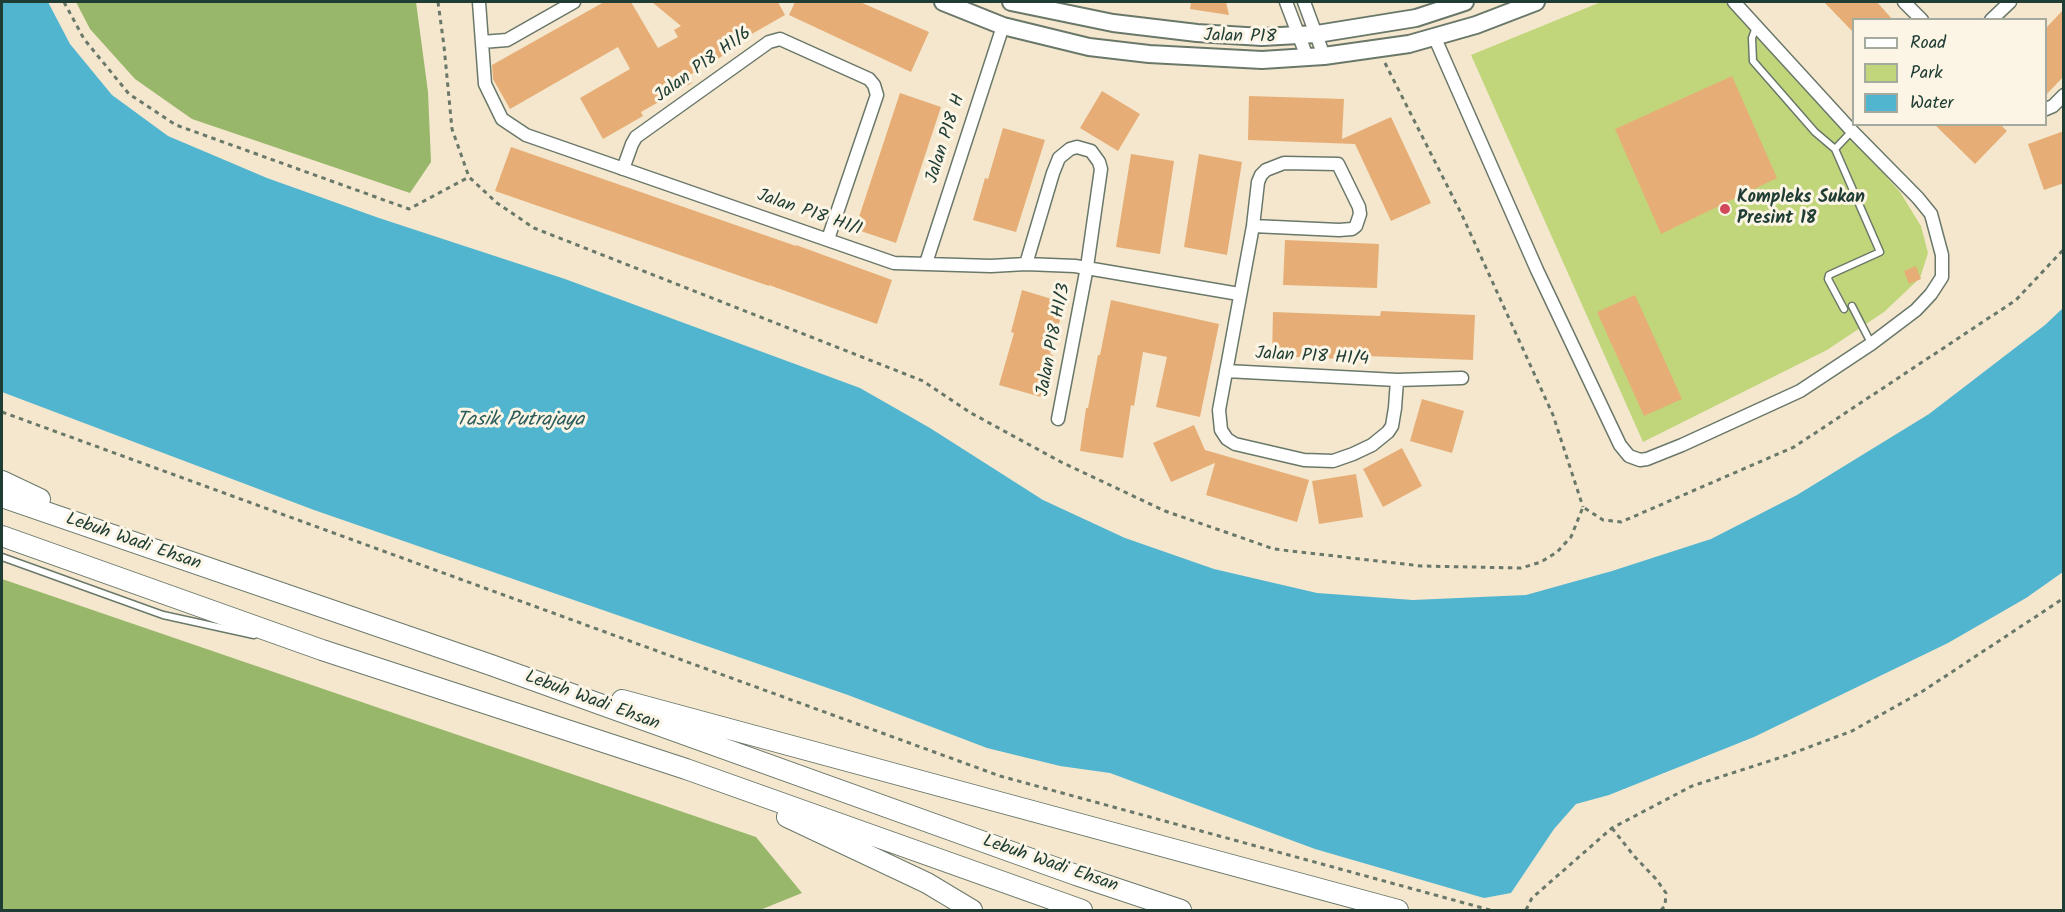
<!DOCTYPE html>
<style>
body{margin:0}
#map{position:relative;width:2065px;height:912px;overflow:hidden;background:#f4e7cd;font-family:Kalam,sans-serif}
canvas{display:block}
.frame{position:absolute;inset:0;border:3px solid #1f3d34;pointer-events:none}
.legend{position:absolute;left:1852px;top:18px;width:195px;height:108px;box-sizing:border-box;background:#fcf5e5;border:2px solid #a4ab9e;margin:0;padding:8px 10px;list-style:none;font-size:18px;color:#1f3d34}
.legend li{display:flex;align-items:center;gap:12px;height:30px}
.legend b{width:30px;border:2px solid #a4ab9e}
</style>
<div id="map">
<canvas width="2065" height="912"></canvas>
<div class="frame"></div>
<ul class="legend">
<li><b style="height:8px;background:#fff"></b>Road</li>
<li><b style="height:16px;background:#c1d67a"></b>Park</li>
<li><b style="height:16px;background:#51b5d0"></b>Water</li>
</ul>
</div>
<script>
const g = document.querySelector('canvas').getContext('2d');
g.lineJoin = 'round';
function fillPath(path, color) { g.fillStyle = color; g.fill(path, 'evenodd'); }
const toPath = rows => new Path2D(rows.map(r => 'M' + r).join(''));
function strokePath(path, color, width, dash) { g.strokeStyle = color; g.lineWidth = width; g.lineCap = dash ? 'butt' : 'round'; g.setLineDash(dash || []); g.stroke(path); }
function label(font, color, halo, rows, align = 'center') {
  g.font = font + ' Kalam,sans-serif'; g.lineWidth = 6; g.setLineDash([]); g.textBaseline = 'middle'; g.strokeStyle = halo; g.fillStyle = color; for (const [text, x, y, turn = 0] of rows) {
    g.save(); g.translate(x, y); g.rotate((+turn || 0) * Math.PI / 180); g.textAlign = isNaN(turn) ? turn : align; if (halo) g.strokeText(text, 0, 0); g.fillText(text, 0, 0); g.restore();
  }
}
fillPath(toPath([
 [1601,2,1727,2,1809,89,1900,192,1921,226,1928,253,1920,278,1884,312,1827,350,1643,442,1471,55]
]), '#c1d67a');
fillPath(toPath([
 [76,2,416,2,428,92,431,162,410,193,192,119,135,79,90,29],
 [2,579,756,837,802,893,760,910,2,910]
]), '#98b76a');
fillPath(toPath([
 [2,2,48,2,70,44,112,95,168,136,267,178,379,218,565,279,860,388,930,428,1043,500,1125,538,1214,569,1317,593,1413,600,1526,595,1612,571,1711,539,1797,495,1929,414,2045,325,2063,308,2063,572,2026,598,1948,643,1754,737,1609,795,1576,804,1554,829,1511,893,1484,898,1315,849,1110,773,1060,766,987,748,848,695,314,510,2,392]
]), '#51b5d0');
fillPath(toPath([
 [604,2,631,2,658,48,678,37,674,30,681,26,652,2,778,2,785,15,736,43,738,47,688,76,692,83,641,112,643,116,603,139,580,98,630,69,618,47,510,109,493,79,492,65],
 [795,2,860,2,929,32,911,72,789,15],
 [1191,2,1226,2,1229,15,1190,9],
 [1824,2,1877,2,1893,20,1854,20,1854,33],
 [2064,9,2064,76,2046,95,2046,28],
 [1732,76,1777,178,1661,234,1615,129],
 [1102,91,1140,114,1118,151,1080,128],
 [900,93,941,107,896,243,855,229],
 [1249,96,1344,99,1342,139,1391,117,1431,203,1391,221,1355,144,1248,140],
 [1934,124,2000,124,2007,131,1975,164],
 [1003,128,1045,140,1016,232,973,220,985,178,988,179],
 [2064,131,2064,183,2044,190,2028,144],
 [511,147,796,246,796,245,892,280,877,324,769,285,769,286,495,191],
 [1131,154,1174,161,1160,254,1116,247],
 [1199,154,1242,162,1227,255,1184,247],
 [1285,240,1379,244,1377,288,1283,285],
 [1916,266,1921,279,1909,284,1904,271],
 [1022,290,1065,303,1050,354,1053,355,1041,397,999,385,1014,333,1011,332],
 [1635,295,1682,399,1644,416,1597,312],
 [1111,300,1219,324,1200,417,1156,407,1167,357,1143,352,1134,406,1131,405,1123,458,1080,451,1086,408,1088,408,1098,355,1100,355],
 [1381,311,1475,315,1473,360,1366,356,1366,360,1272,356,1273,312,1380,316],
 [1422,399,1464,411,1452,453,1410,441],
 [1194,425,1205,450,1309,480,1297,522,1206,495,1215,463,1171,482,1153,443],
 [1402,448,1422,486,1383,507,1363,469],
 [1356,474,1363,517,1319,524,1312,481]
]), '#e6ae76');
const service = toPath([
 [1756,27,1752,38,1753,61,1815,132,1835,149,1880,252,1829,275,1828,279,1844,309],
 [1835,149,1852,131],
 [1852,306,1871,343],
 [2,557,163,615,254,635]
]);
const minor = toPath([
 [479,2,485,84,502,119,526,135,894,263,991,266,1026,264,1075,266,1239,294],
 [1286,2,1307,57],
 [1304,2,1324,56],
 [1904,2,1922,20],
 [1991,20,2010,2],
 [1434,36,1537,270,1620,445,1629,456,1640,460,1647,459,1682,445,1800,391,1871,344,1916,310,1931,294,1942,277,1942,255,1931,214,1918,198,1852,131,1734,2],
 [482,42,507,40,574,2],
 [2046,109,2053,106,2064,95],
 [623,169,632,144,636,137,769,42,780,39,869,79,874,85,877,95,828,239],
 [1253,226,1339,230,1352,229,1356,226,1360,214,1359,207,1338,164,1284,163,1266,170,1261,175,1258,182,1253,226,1219,410,1221,430,1227,439,1235,444,1304,460,1333,461,1353,454,1372,445,1388,432,1392,426,1395,408,1397,380],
 [926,263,1003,26],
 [1026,264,1053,173,1059,158,1070,149,1077,147,1091,151,1099,162,1101,169,1087,267,1058,419],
 [1226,371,1397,380,1462,378]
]);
const tertiary = toPath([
 [943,2,1003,26,1089,47,1149,54,1262,60,1324,56,1409,44,1476,25,1536,2],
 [1011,2,1113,23,1197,33,1262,37,1317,34,1416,18,1465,2]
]);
const primary = toPath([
 [2,481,40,499],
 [2,497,491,665,1076,875,1181,910],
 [2,536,322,650,686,769,1082,910],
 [622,700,1398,910],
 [787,817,927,883,972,910]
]);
strokePath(service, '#6a786a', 9);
strokePath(minor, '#6a786a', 15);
strokePath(tertiary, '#6a786a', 20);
strokePath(primary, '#6a786a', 22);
strokePath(toPath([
 [64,2,84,39,129,94,176,125,409,209,469,177],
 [438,2,444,46,452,129,469,177,497,203,534,228,923,381,971,413,1061,462,1165,511,1274,549,1421,566,1521,568,1541,562,1557,552,1571,537,1583,507,1603,520,1621,522,1794,447,2016,300,2064,249],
 [1385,63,1462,215,1553,415,1583,507],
 [2,412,1000,776,1490,910],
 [1612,828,1634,856,1656,879,1666,893,1665,906,1661,910],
 [1526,910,1532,898,1612,828,1692,786,1788,755,1852,731,1923,691,2064,598]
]), '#6a786a', 3, [4.5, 4.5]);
strokePath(service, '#fff', 6);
strokePath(minor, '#fff', 12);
strokePath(tertiary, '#fff', 16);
strokePath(primary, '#fff', 20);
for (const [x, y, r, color] of [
 [1725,209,6,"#d1495b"]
]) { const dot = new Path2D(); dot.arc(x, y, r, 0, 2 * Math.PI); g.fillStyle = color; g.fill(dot); strokePath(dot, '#fcf5e5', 2); }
label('18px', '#1f3d34', '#fcf5e5', [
 ["Jalan P18",1240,38,1],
 ["Jalan P18 H1/6",704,66,-36],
 ["Jalan P18 H",947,139,-72],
 ["Jalan P18 H1/1",809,214,19],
 ["Jalan P18 H1/3",1055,340,-79],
 ["Jalan P18 H1/4",1312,358,3],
 ["Lebuh Wadi Ehsan",133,543,19],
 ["Lebuh Wadi Ehsan",592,702,20],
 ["Lebuh Wadi Ehsan",1050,865,19]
]);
label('bold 18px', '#1f3d34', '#fcf5e5', [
 ["Kompleks Sukan",1737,199],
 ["Presint 18",1737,220]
], 'left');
label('italic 20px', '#2c5b5b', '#fcf5e5', [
 ["Tasik Putrajaya",520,422]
]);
</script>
